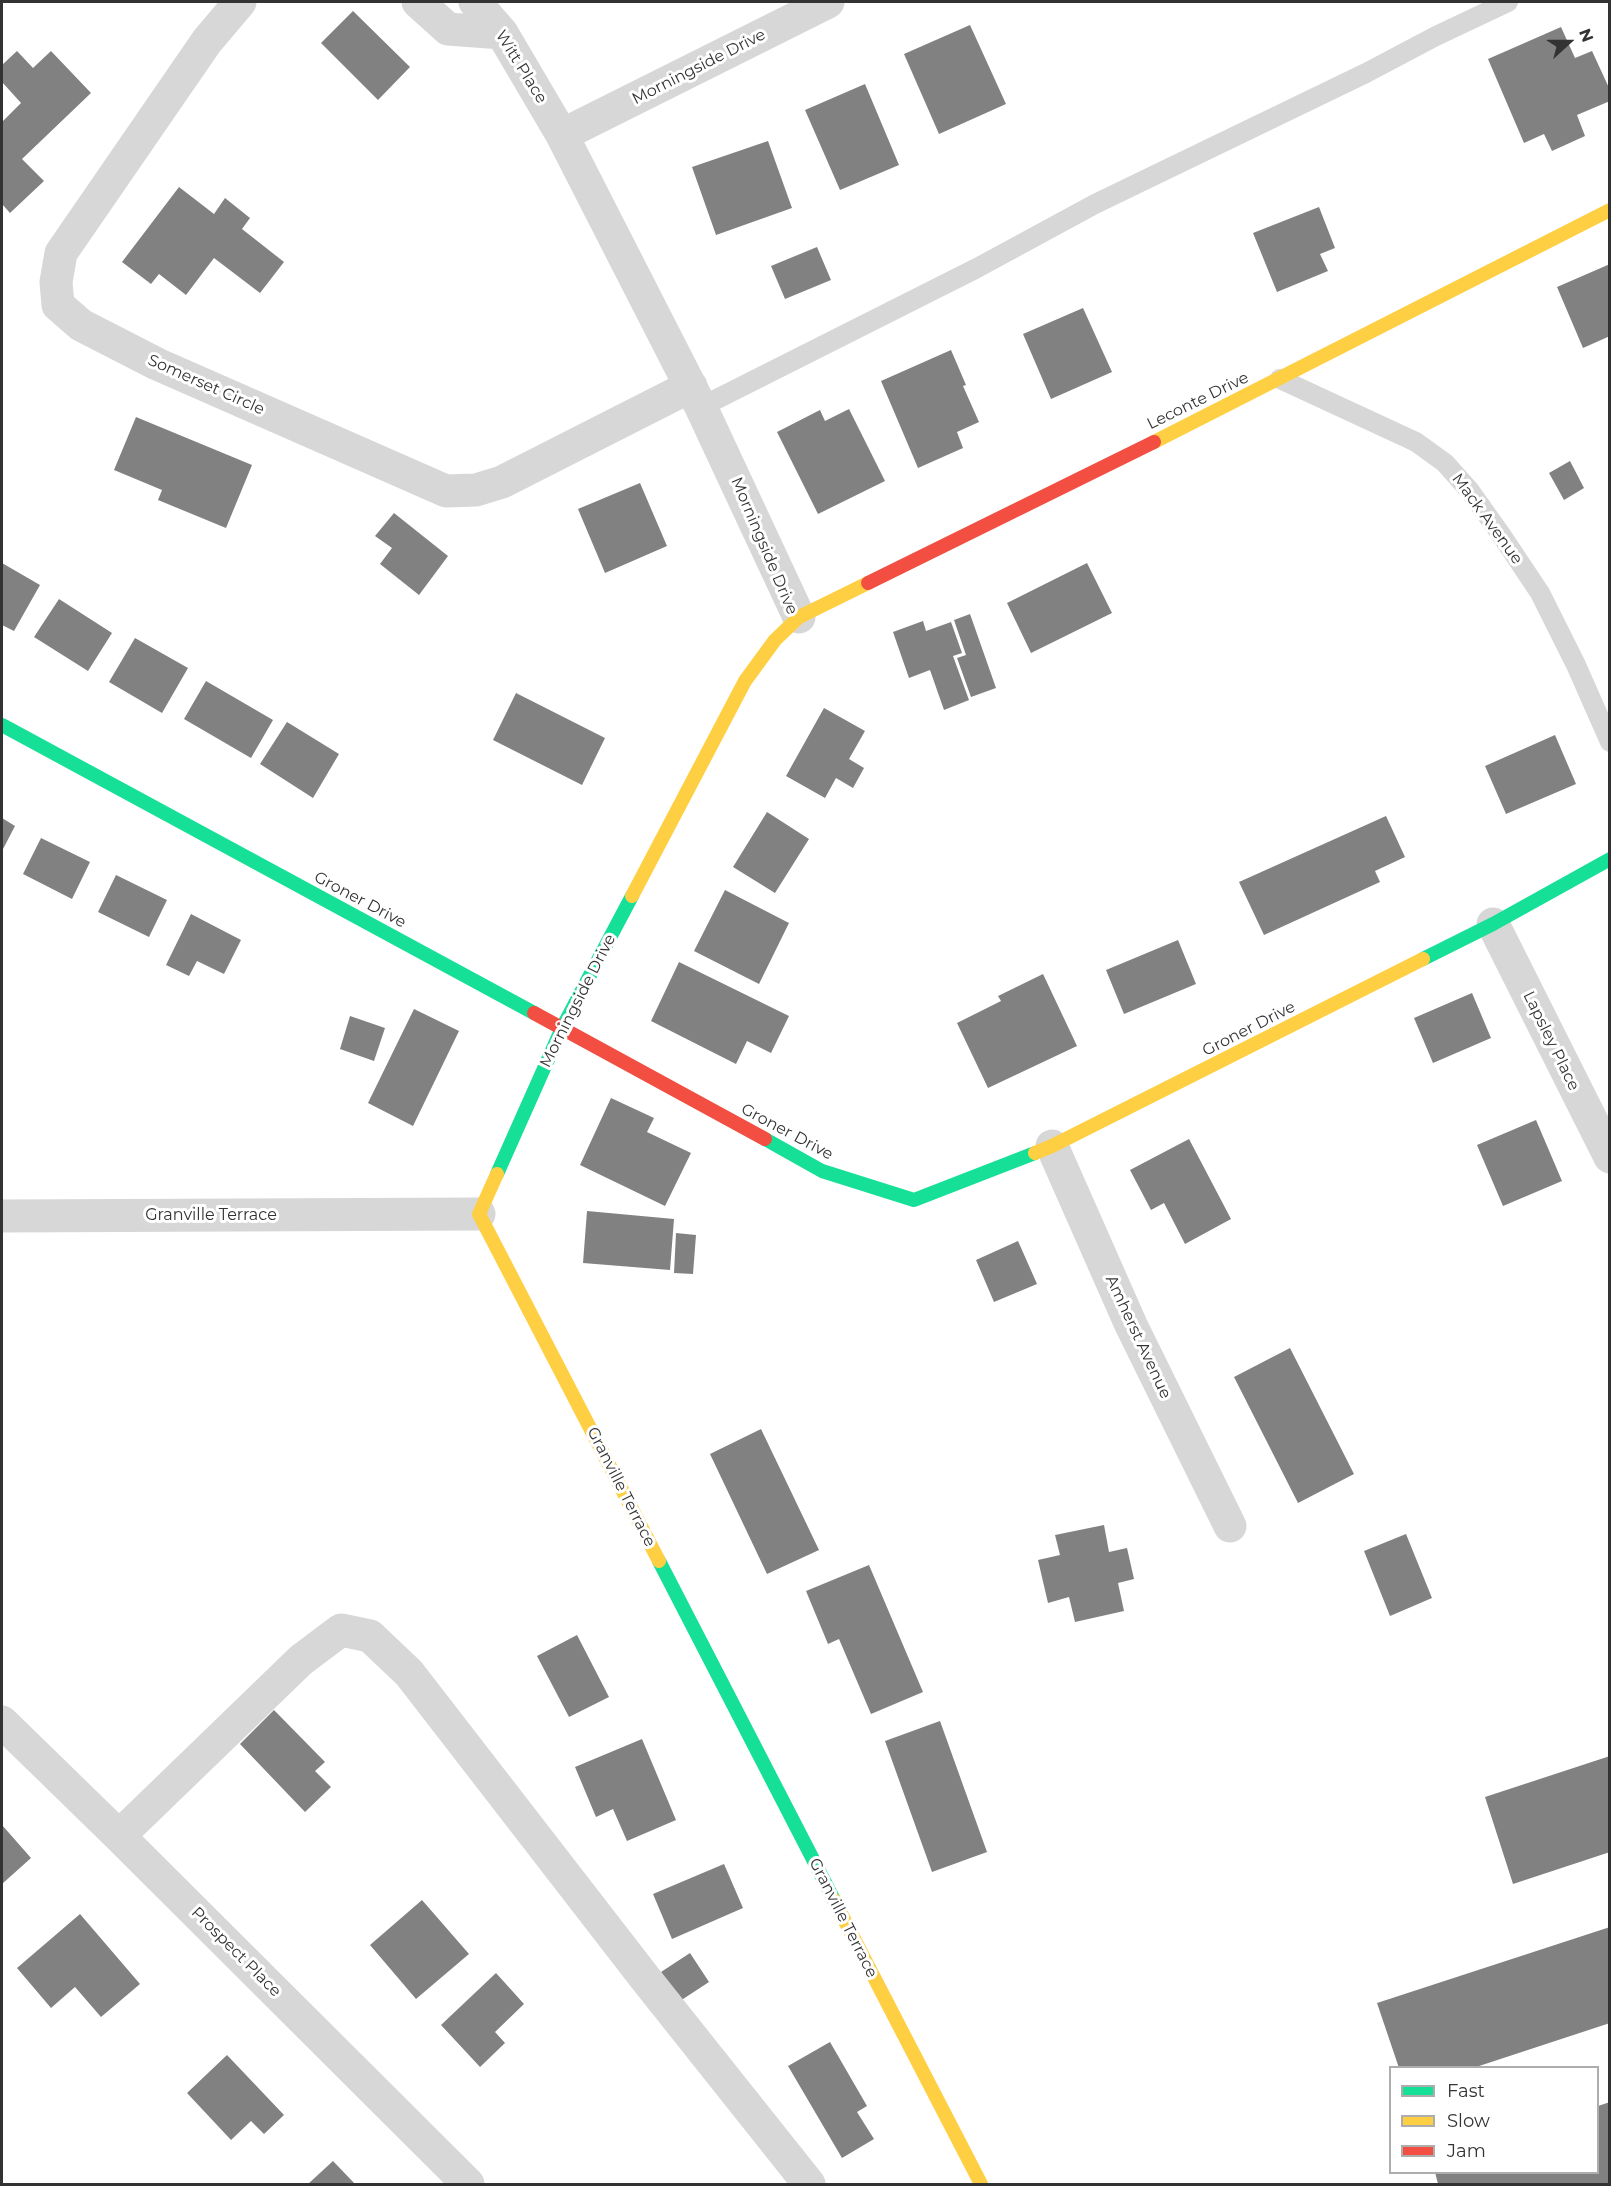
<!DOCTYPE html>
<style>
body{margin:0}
#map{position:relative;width:1611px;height:2186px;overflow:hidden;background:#fff;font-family:Montserrat,sans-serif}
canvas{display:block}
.frame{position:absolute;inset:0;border:3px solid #333;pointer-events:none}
.legend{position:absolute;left:1389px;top:2066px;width:210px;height:108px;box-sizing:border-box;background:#fff;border:2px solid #adadad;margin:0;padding:8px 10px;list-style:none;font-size:18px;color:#333}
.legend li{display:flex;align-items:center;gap:12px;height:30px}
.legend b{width:30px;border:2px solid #adadad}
.north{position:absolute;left:1539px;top:12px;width:60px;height:60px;-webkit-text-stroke:4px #fff;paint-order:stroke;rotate:69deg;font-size:16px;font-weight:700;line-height:24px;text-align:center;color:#333}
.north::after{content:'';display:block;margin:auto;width:21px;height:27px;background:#333;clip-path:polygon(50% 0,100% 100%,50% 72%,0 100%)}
</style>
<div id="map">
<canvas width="1611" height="2186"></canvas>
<div class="frame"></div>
<ul class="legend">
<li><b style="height:8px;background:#16e098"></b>Fast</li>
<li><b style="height:8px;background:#ffcf43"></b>Slow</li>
<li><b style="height:8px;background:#f24e42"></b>Jam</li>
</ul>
<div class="north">N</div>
</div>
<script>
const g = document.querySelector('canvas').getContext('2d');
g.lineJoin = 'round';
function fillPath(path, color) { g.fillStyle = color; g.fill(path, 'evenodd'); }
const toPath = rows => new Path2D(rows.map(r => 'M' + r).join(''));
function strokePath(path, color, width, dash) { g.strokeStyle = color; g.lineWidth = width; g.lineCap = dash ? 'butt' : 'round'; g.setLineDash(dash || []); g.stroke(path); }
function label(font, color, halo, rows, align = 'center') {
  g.font = font + ' Montserrat,sans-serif'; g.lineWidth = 6; g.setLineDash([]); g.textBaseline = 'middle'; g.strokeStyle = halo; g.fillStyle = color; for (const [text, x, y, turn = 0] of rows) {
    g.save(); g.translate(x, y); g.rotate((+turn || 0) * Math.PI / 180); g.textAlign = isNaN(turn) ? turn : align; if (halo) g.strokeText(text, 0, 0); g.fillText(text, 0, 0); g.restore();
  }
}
fillPath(toPath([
 [353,11,410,67,378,100,321,43],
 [970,25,1006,104,939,134,904,54],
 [1561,27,1575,58,1592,51,1610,90,1610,101,1577,115,1585,136,1552,151,1544,134,1524,143,1488,59],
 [17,51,33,68,51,51,91,93,22,159,44,181,10,213,2,204,2,122,21,103,2,82,2,65],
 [865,84,899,165,840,190,805,110],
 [768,141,792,208,716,235,692,167],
 [179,187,214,214,225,198,250,218,242,229,284,262,260,293,214,258,186,295,159,274,151,284,122,262],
 [1319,207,1335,248,1320,254,1328,271,1277,292,1253,233],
 [817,247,831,280,785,299,771,266],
 [1610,264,1610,336,1583,348,1557,287],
 [1083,308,1112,372,1051,399,1023,334],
 [951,350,966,385,963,386,979,422,957,432,963,448,918,468,881,381],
 [849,409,885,481,818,514,777,432,820,410,825,421],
 [136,417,252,465,226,528,158,500,162,490,114,470],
 [1570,461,1584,488,1564,500,1549,473],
 [640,483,667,546,605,573,578,509],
 [394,513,448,556,419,595,380,564,392,548,375,536],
 [2,563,40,585,14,631,2,625],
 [1087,563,1112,613,1031,653,1007,603],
 [59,599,112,633,88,671,34,637],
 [970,614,996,688,971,697,957,658,966,655,954,620],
 [923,621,926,631,951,622,962,653,953,656,969,700,944,710,930,670,909,678,893,632],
 [135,638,188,668,162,713,109,682],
 [206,681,273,720,251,758,184,719],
 [516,693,605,738,582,785,493,740],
 [824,708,865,731,849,759,864,768,853,788,836,778,825,798,786,776],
 [287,722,339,754,313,798,260,764],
 [1555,735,1576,784,1506,814,1485,766],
 [767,812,809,839,775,893,733,867],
 [1386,816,1405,857,1375,871,1380,882,1264,935,1239,882],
 [2,818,15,826,2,851],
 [41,838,90,862,72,899,23,874],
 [116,875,167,900,149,937,98,912],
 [725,890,789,923,759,984,694,951],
 [191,914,241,940,224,974,197,961,189,976,166,965],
 [1178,940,1196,984,1124,1014,1106,970],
 [679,962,789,1016,771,1053,747,1041,736,1064,651,1021],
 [1043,974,1077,1046,988,1088,957,1023,1001,1001,998,996],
 [1472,993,1491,1038,1433,1063,1414,1018],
 [414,1009,459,1031,413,1126,368,1103],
 [350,1016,385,1028,374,1061,340,1049],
 [611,1098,654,1118,647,1132,691,1153,665,1206,580,1165],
 [1536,1120,1562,1181,1503,1206,1477,1145],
 [1189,1139,1231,1219,1185,1244,1164,1203,1151,1210,1130,1170],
 [587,1211,674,1219,670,1270,583,1263],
 [676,1233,696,1235,693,1274,674,1273],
 [1018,1241,1037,1284,994,1302,976,1260],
 [1290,1348,1354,1474,1298,1503,1234,1377],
 [761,1429,819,1550,767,1574,710,1454],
 [1104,1525,1109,1552,1127,1548,1134,1579,1118,1583,1124,1611,1075,1622,1069,1597,1048,1603,1038,1560,1060,1555,1055,1535],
 [1406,1534,1432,1598,1390,1616,1364,1551],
 [869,1565,923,1692,871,1714,839,1639,828,1644,806,1591],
 [577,1635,609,1697,569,1717,537,1656],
 [274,1710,325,1762,315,1771,331,1787,305,1812,240,1744],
 [940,1721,987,1852,932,1872,885,1741],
 [642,1739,676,1820,627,1841,613,1809,596,1817,575,1767],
 [1610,1756,1610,1852,1513,1884,1485,1797],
 [2,1825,31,1858,2,1884],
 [724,1864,743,1908,672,1939,653,1894],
 [422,1900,469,1954,416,1999,370,1945],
 [80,1914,140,1984,101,2017,75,1987,51,2008,17,1968],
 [1610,1927,1610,2023,1473,2068,1399,2068,1377,2003],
 [690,1953,709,1982,680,2001,661,1972],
 [496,1973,524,2004,495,2032,505,2043,480,2067,441,2025],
 [830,2042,867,2106,857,2112,874,2139,842,2158,788,2066],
 [227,2055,284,2115,264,2134,251,2121,231,2140,187,2093],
 [1610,2102,1610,2184,1438,2184,1435,2172,1598,2172,1598,2106],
 [333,2161,355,2184,308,2184]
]), '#818181');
strokePath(toPath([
 [1280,379,1416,442,1445,463,1470,491,1502,536,1540,593,1576,665,1610,742],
 [701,407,977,268,1095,204,1366,73,1436,36,1508,2]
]), '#d7d7d7', 20);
strokePath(toPath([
 [240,2,207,41,61,253,56,282,58,305,81,325,157,364,446,491,476,490,502,482,691,386],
 [418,2,448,29,502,33],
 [475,2,502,33,562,135,701,407,799,617],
 [562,135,828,2],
 [1493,924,1610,1157],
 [1052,1146,1131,1325,1230,1526],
 [2,1216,479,1214],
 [2,1722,119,1836,468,2184],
 [119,1836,301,1660,341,1630,370,1636,409,1673,645,1978,809,2184]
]), '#d7d7d7', 33);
strokePath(toPath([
 [2,725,534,1013],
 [1423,959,1493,924,1610,859],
 [765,1139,822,1171,914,1200,1035,1153],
 [497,1174,562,1028,632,896],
 [659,1561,834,1900]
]), '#16e098', 14);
strokePath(toPath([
 [1154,442,1610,210],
 [632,896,745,681,775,640,799,617,868,583],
 [1035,1153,1052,1146,1423,959],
 [497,1174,479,1214,659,1561],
 [834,1900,981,2184]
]), '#ffcf43', 14);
strokePath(toPath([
 [868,583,1154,442],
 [534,1013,765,1139]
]), '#f24e42', 14);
label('16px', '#333', '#fff', [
 ["Witt Place",521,67,58],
 ["Morningside Drive",699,67,-27],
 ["Somerset Circle",206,385,24],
 ["Leconte Drive",1198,401,-26],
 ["Mack Avenue",1487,519,54],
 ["Morningside Drive",764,546,67],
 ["Groner Drive",360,900,28],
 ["Morningside Drive",578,1001,-63],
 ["Groner Drive",1249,1029,-27],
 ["Lapsley Place",1551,1041,64],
 ["Groner Drive",787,1132,28],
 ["Granville Terrace",211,1215],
 ["Amherst Avenue",1138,1337,65],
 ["Granville Terrace",621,1487,63],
 ["Granville Terrace",843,1918,63],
 ["Prospect Place",236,1952,45]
]);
</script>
